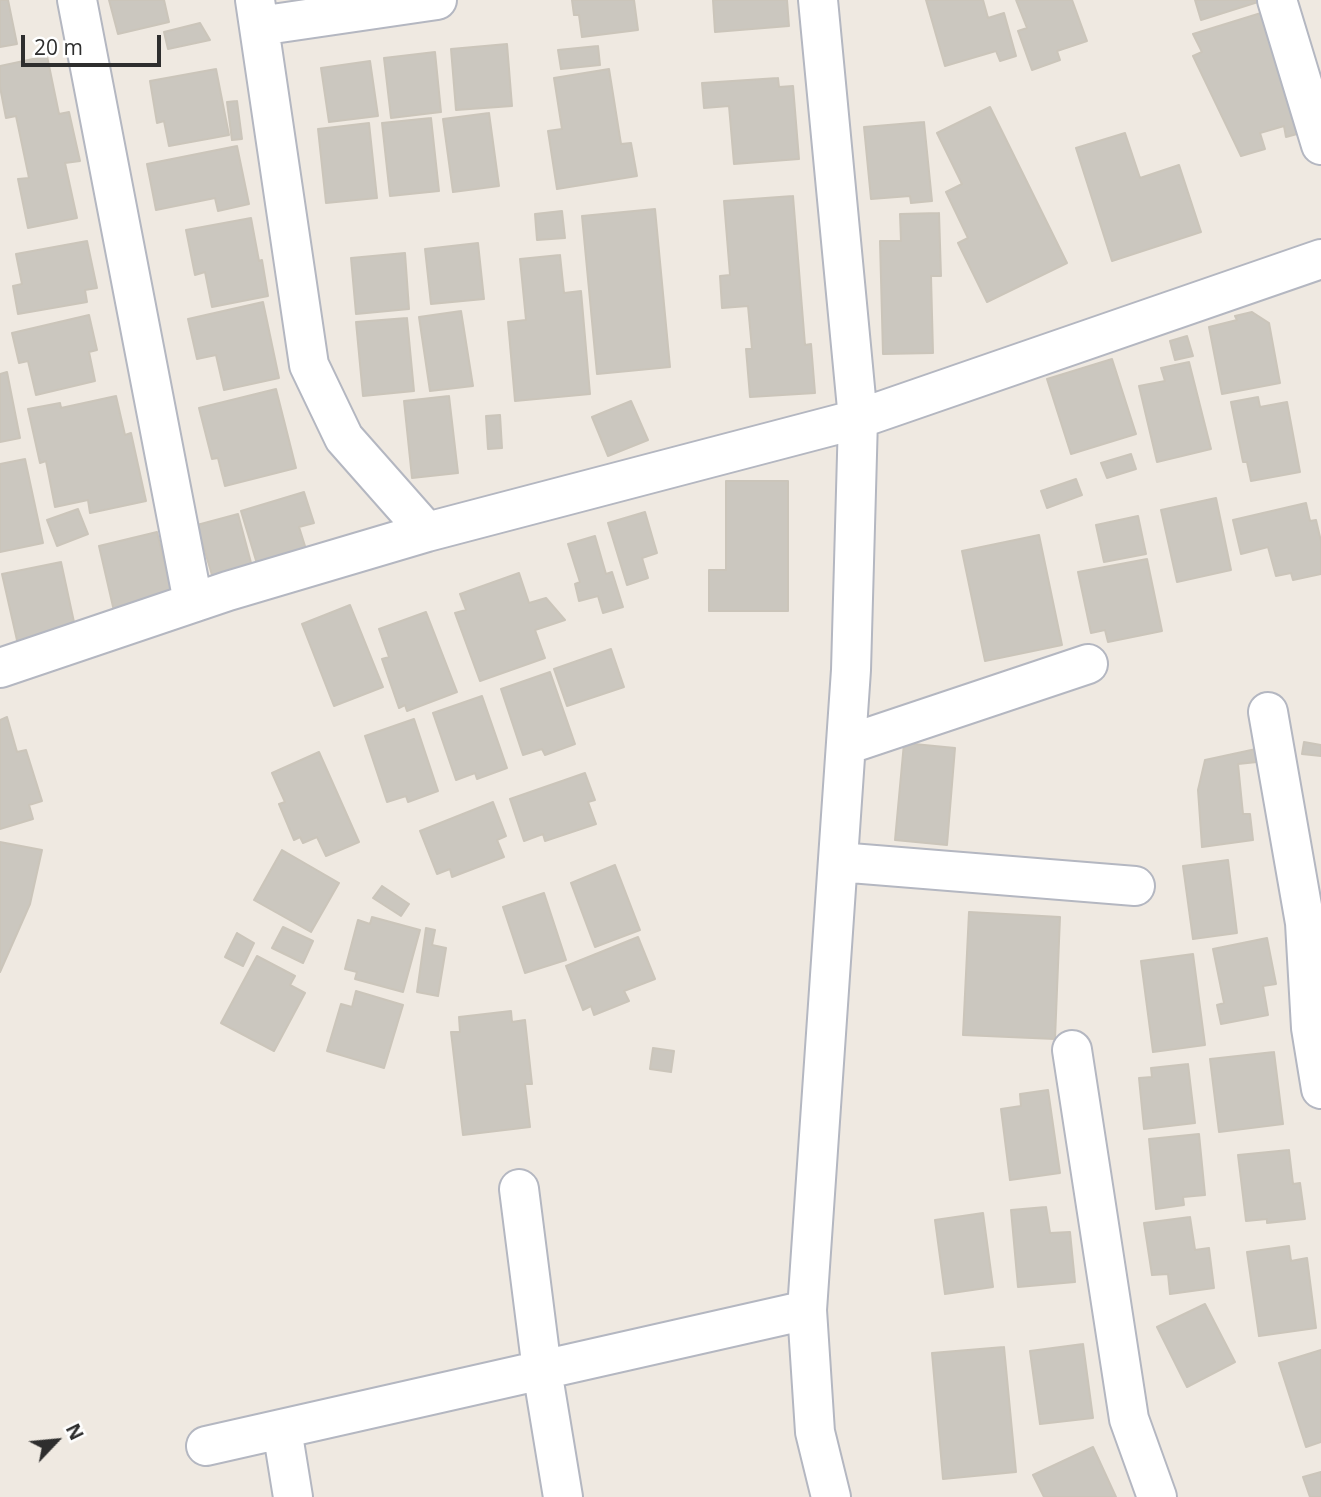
<!DOCTYPE html>
<style>
body{margin:0}
#map{position:relative;width:1321px;height:1497px;overflow:hidden;background:#efe9e1;font-family:"Open Sans",sans-serif}
canvas{display:block}
.north{position:absolute;left:21px;top:1406px;width:70px;height:70px;-webkit-text-stroke:5px #fff;paint-order:stroke;rotate:64deg;font-size:19px;font-weight:700;line-height:28px;text-align:center;color:#2e2e2e}
.north::after{content:'';display:block;margin:auto;width:24px;height:32px;background:#2e2e2e;clip-path:polygon(50% 0,100% 100%,50% 72%,0 100%)}
.scale{position:absolute;left:21px;top:35px;width:140px;height:32px;box-sizing:border-box;border:4px solid #2e2e2e;border-top:0;padding-left:9px;font-size:21px;line-height:24px;white-space:nowrap;color:#2e2e2e;-webkit-text-stroke:5px #fff;paint-order:stroke}
</style>
<div id="map">
<canvas width="1321" height="1497"></canvas>
<div class="north">N</div>
<div class="scale">20 m</div>
</div>
<script>
const g = document.querySelector('canvas').getContext('2d');
g.lineJoin = 'round';
function fillPath(path, color) { g.fillStyle = color; g.fill(path, 'evenodd'); }
const toPath = rows => new Path2D(rows.map(r => 'M' + r).join(''));
function strokePath(path, color, width, dash) { g.strokeStyle = color; g.lineWidth = width; g.lineCap = dash ? 'butt' : 'round'; g.setLineDash(dash || []); g.stroke(path); }
const building = toPath([
 [0,0,8,0,17,44,0,47,0,0],
 [109,0,164,0,169,22,118,34,109,0],
 [572,0,634,0,638,30,582,37,579,15,574,15,572,0],
 [713,0,787,0,789,26,715,32,713,0],
 [926,0,983,0,988,18,1004,13,1016,56,1000,61,996,51,945,66,926,0],
 [1016,0,1072,0,1087,41,1057,51,1060,60,1032,70,1018,31,1027,28,1016,0],
 [1195,0,1257,0,1258,2,1201,20,1195,0],
 [1261,13,1297,134,1286,137,1284,126,1260,133,1265,149,1241,156,1193,56,1202,52,1193,34,1261,13],
 [200,23,210,40,168,49,164,32,200,23],
 [507,44,512,106,456,110,451,49,507,44],
 [598,46,600,65,561,69,558,50,598,46],
 [435,52,441,112,391,118,384,58,435,52],
 [47,56,59,114,69,112,80,161,65,163,77,218,28,228,18,179,29,178,16,116,6,118,0,87,0,66,47,56],
 [370,61,378,116,329,122,321,68,370,61],
 [216,69,229,135,169,146,164,121,157,123,150,81,216,69],
 [609,69,621,144,631,143,637,176,557,189,548,131,562,129,554,78,609,69],
 [778,78,779,87,793,86,799,159,734,164,729,106,704,108,702,83,778,78],
 [237,101,242,139,232,140,227,102,237,101],
 [990,107,1067,263,987,302,958,243,968,238,946,192,962,184,937,133,990,107],
 [489,113,499,186,453,192,443,119,489,113],
 [431,118,439,191,390,196,382,123,431,118],
 [924,122,932,201,911,203,910,196,871,199,864,127,924,122],
 [369,123,377,198,326,203,318,129,369,123],
 [1125,133,1140,178,1179,165,1201,232,1112,261,1076,148,1125,133],
 [237,146,249,204,218,211,215,198,156,210,147,164,237,146],
 [793,196,805,345,811,344,815,393,750,397,746,349,752,349,748,306,722,308,720,276,730,275,724,201,793,196],
 [655,209,670,367,597,374,582,216,655,209],
 [562,211,565,238,537,240,535,214,562,211],
 [939,213,941,276,931,276,933,353,883,354,880,241,901,241,900,214,939,213],
 [251,218,259,261,262,260,268,296,212,307,205,272,195,275,186,230,251,218],
 [87,241,97,288,85,290,87,302,18,314,13,286,22,284,16,254,87,241],
 [478,243,484,299,431,304,425,249,478,243],
 [405,253,409,309,356,314,351,258,405,253],
 [560,255,564,293,581,291,590,394,515,401,508,322,526,320,520,259,560,255],
 [263,302,279,378,224,390,216,355,197,359,188,319,263,302],
 [461,311,473,386,430,391,419,317,461,311],
 [1252,312,1269,323,1280,383,1222,394,1209,327,1237,320,1235,316,1252,312],
 [89,315,97,350,89,352,95,381,36,395,28,361,19,363,12,333,89,315],
 [407,318,414,391,363,396,356,322,407,318],
 [1187,336,1193,356,1175,360,1170,341,1187,336],
 [1112,359,1136,434,1071,454,1047,379,1112,359],
 [1189,362,1211,449,1157,462,1139,386,1165,381,1161,368,1189,362],
 [7,372,20,438,0,442,0,374,7,372],
 [276,389,296,468,225,486,218,458,212,459,199,408,276,389],
 [116,396,125,435,131,433,146,501,90,513,88,500,55,507,46,461,40,463,28,409,60,403,61,408,116,396],
 [449,396,458,473,412,478,404,401,449,396],
 [1258,397,1260,407,1287,402,1300,472,1251,481,1247,462,1243,462,1231,402,1258,397],
 [631,401,648,440,608,456,592,417,631,401],
 [500,415,502,448,488,449,486,416,500,415],
 [1131,454,1136,469,1107,478,1101,463,1131,454],
 [25,459,43,543,0,552,0,464,25,459],
 [1076,479,1082,495,1047,508,1041,491,1076,479],
 [726,481,788,481,788,611,709,611,709,570,726,570,726,481],
 [304,492,314,523,299,527,310,562,261,577,241,511,304,492],
 [1216,498,1231,570,1177,582,1161,510,1216,498],
 [1306,503,1310,521,1316,520,1321,541,1321,574,1293,580,1291,573,1276,576,1268,547,1241,554,1233,520,1306,503],
 [78,509,88,534,57,546,47,520,78,509],
 [645,512,657,553,642,558,648,578,627,585,608,523,645,512],
 [238,514,254,574,215,585,197,525,238,514],
 [1138,516,1146,554,1104,562,1096,525,1138,516],
 [157,532,173,598,114,611,99,546,157,532],
 [1039,535,1062,645,985,661,962,551,1039,535],
 [595,536,606,574,612,572,623,607,603,613,598,596,579,601,575,584,580,582,568,544,595,536],
 [1147,559,1162,631,1108,642,1105,630,1091,633,1078,572,1147,559],
 [61,562,77,636,19,649,2,574,61,562],
 [519,573,529,603,546,598,565,620,535,630,545,658,480,681,455,613,466,610,460,594,519,573],
 [350,605,383,687,334,706,302,624,350,605],
 [426,612,457,692,407,711,405,705,399,708,382,659,389,657,379,629,426,612],
 [611,649,624,687,567,706,554,669,611,649],
 [550,672,575,744,545,755,542,749,523,755,501,689,550,672],
 [482,696,507,768,477,779,475,773,456,780,433,713,482,696],
 [7,717,17,752,26,750,42,801,29,805,33,819,0,829,0,720,7,717],
 [414,719,438,791,408,802,406,796,387,802,365,736,414,719],
 [1304,742,1321,745,1321,756,1302,754,1304,742],
 [904,743,955,748,947,845,895,840,904,743],
 [1256,749,1257,762,1238,764,1243,814,1250,814,1253,840,1202,847,1198,790,1205,760,1256,749],
 [319,752,359,842,326,856,317,837,303,843,300,837,294,840,279,804,285,802,272,773,319,752],
 [585,773,595,800,588,802,596,824,545,841,543,834,524,841,510,799,585,773],
 [493,802,506,836,497,840,504,857,452,877,450,869,437,874,420,831,493,802],
 [0,842,42,850,30,904,0,972,0,842],
 [282,850,339,883,311,932,254,900,282,850],
 [1228,860,1237,933,1193,939,1183,866,1228,860],
 [615,865,640,930,595,947,571,883,615,865],
 [382,886,409,904,401,916,373,898,382,886],
 [544,893,566,960,525,973,503,907,544,893],
 [969,912,1060,917,1055,1039,963,1035,969,912],
 [372,917,420,930,403,992,355,979,357,972,345,969,358,920,370,924,372,917],
 [283,927,313,941,303,963,272,948,283,927],
 [426,928,435,930,432,945,446,948,438,996,417,992,426,928],
 [237,933,254,943,243,966,225,957,237,933],
 [638,937,655,979,624,991,629,1001,594,1015,591,1006,583,1010,566,966,638,937],
 [1267,938,1276,984,1263,986,1268,1015,1221,1024,1217,1005,1224,1003,1213,949,1267,938],
 [1193,954,1205,1045,1153,1052,1141,961,1193,954],
 [257,956,295,976,290,985,305,993,274,1051,221,1023,257,956],
 [356,991,403,1005,384,1068,327,1051,341,1004,352,1007,356,991],
 [511,1011,512,1022,525,1020,532,1084,525,1084,530,1127,463,1135,451,1032,460,1032,459,1017,511,1011],
 [653,1048,674,1051,671,1072,650,1069,653,1048],
 [1274,1052,1283,1124,1219,1132,1210,1059,1274,1052],
 [1188,1064,1195,1123,1144,1129,1139,1078,1152,1077,1151,1068,1188,1064],
 [1048,1090,1060,1173,1010,1180,1001,1109,1021,1106,1020,1094,1048,1090],
 [1199,1134,1205,1195,1183,1197,1184,1205,1156,1209,1149,1139,1199,1134],
 [1289,1150,1293,1184,1300,1183,1305,1219,1267,1223,1267,1219,1246,1221,1238,1155,1289,1150],
 [1046,1207,1050,1233,1070,1232,1075,1282,1018,1287,1011,1210,1046,1207],
 [983,1213,993,1287,945,1294,935,1220,983,1213],
 [1190,1217,1195,1250,1209,1248,1214,1288,1170,1294,1168,1274,1152,1275,1144,1223,1190,1217],
 [1289,1246,1291,1261,1307,1258,1316,1328,1259,1336,1247,1252,1289,1246],
 [1205,1304,1235,1362,1187,1387,1157,1327,1205,1304],
 [1083,1344,1093,1418,1040,1424,1030,1351,1083,1344],
 [1004,1347,1016,1472,943,1479,932,1353,1004,1347],
 [1321,1350,1321,1442,1306,1447,1279,1363,1321,1350],
 [1093,1447,1116,1497,1044,1497,1033,1475,1093,1447],
 [1321,1472,1321,1497,1310,1497,1303,1477,1321,1472]
]);
fillPath(building, '#cbc7bf');
strokePath(building, '#cbc5ba', 2);
const street = toPath([
 [77,0,193,602],
 [255,0,309,365,344,438,427,532],
 [818,0,858,419,851,670,807,1310,815,1432,831,1497],
 [1277,0,1321,145],
 [259,26,437,0],
 [0,668,228,591,427,532,858,419,1321,259],
 [1268,712,1305,923,1311,1028,1321,1089],
 [846,745,1088,664],
 [838,862,1135,886],
 [1072,1050,1129,1419,1157,1497],
 [519,1189,542,1370,563,1497],
 [282,1429,293,1497],
 [206,1446,807,1310]
]);
strokePath(street, '#b4b7c1', 42);
strokePath(street, '#fff', 38);
</script>
